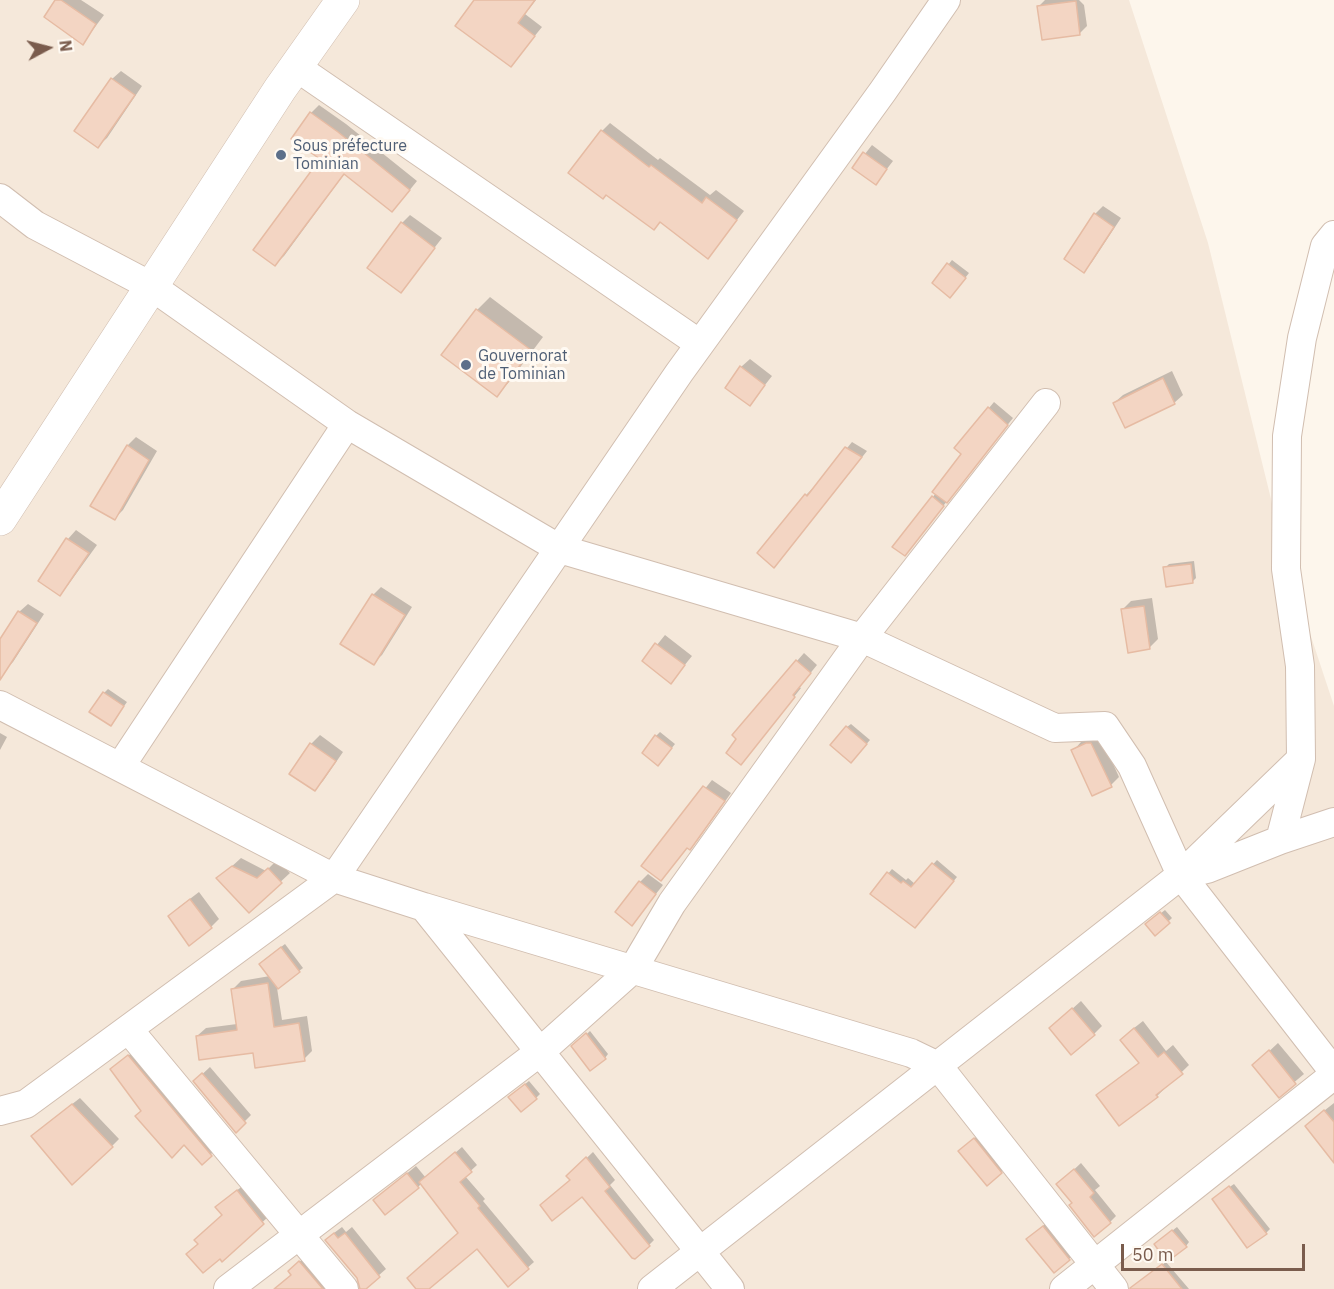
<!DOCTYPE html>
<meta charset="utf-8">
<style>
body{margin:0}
#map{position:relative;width:1334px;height:1289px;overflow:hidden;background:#fdf6ec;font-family:"IBM Plex Sans",sans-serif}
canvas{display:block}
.north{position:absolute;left:18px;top:18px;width:60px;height:60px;-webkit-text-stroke:4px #fffaf3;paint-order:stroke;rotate:83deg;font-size:16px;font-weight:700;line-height:24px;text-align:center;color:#7a5c4d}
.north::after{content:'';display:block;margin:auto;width:21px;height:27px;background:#7a5c4d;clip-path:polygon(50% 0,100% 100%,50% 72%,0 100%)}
.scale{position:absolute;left:1121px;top:1244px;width:184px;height:27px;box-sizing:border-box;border:3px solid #7a5c4d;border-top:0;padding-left:8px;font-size:18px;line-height:21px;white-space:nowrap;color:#7a5c4d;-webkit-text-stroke:4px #fffaf3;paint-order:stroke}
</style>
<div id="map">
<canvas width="1334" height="1289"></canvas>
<div class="north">N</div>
<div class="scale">50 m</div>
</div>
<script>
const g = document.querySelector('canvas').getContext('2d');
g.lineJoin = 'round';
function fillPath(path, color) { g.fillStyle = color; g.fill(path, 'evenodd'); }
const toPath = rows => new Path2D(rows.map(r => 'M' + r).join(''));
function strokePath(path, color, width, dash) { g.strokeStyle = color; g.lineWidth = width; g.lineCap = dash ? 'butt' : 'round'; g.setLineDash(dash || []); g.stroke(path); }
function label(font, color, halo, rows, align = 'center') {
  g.font = font + ' "IBM Plex Sans",sans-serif'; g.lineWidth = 6; g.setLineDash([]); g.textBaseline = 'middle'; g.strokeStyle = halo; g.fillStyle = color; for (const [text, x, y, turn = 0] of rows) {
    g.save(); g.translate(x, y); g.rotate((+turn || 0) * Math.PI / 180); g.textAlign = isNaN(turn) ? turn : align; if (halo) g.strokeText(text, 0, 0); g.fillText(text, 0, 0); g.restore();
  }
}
fillPath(toPath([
 [0,0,1129,0,1208,243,1287,564,1334,706,1334,1289,0,1289]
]), '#f5e8da');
fillPath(toPath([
 [57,0,81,0,104,15,83,43],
 [483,0,536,0,525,14,542,27,511,65],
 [1045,0,1079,0,1084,5,1087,26,1079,34,1039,6],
 [121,71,142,86,107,138,98,146,112,79],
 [319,105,346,124,417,181,400,202,345,173,284,256,275,264,322,159,311,113],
 [610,123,658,160,660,158,710,195,716,190,744,211,708,257,661,221,607,194,602,131],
 [872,145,893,161,876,183,854,168],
 [1103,206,1121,218,1092,262,1084,271,1095,214],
 [410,215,442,238,401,291,402,223],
 [952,260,969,273,954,292,934,283],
 [490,297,543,337,509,382,497,395,477,310],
 [750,359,772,376,750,404,741,367],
 [1172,371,1183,395,1174,403,1114,403,1123,395],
 [994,402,1013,418,905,554,933,497,963,454,989,408],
 [136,437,157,451,123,510,115,518,92,505,128,445],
 [852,442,867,451,780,560,759,553,806,495,812,489,813,490],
 [76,530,97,545,68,585,60,594,40,580,68,539],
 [1194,561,1196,578,1192,582,1165,568,1169,564],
 [381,587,412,607,382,655,373,663,373,595],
 [1152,598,1158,639,1149,648,1123,609,1131,601],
 [28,604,44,614,13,662,5,670,0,666,0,642,19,612],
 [665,635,692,656,671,682,644,661],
 [804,653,817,665,799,687,801,688,741,763,797,661],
 [108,689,127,702,114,720,104,693],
 [851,724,870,740,855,757,847,727],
 [660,732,675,744,662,760,656,736],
 [0,733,7,737,0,750],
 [320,735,343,752,323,781,315,789,291,773,311,744],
 [1096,735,1100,735,1119,777,1111,785,1073,751,1081,742],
 [712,780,731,793,697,841,688,846,661,879,643,866],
 [241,858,266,871,277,860,290,873,249,911,219,878],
 [937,860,957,877,919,922,872,893,892,869,906,880,908,878,915,884],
 [648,874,663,885,632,924,640,882],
 [199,892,219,919,211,927,178,908],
 [1165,910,1172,918,1155,934,1151,921],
 [285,944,303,968,277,988,282,1020,307,1016,312,1051,304,1059,254,1051,197,1036,206,1028,237,1024,232,990,241,981,270,976,264,960],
 [1081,1001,1102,1026,1094,1034,1051,1028],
 [1143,1021,1166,1051,1173,1045,1189,1065,1157,1096,1120,1124,1146,1060,1129,1032],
 [590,1031,608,1054,605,1058,573,1047],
 [1278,1043,1304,1074,1279,1095,1263,1057],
 [133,1052,214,1151,202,1163,185,1143,143,1111,116,1065],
 [210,1067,251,1115,236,1130,195,1081],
 [529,1081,540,1094,536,1098,514,1093],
 [80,1098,119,1139,112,1146,40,1129],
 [1334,1103,1334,1160,1315,1118],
 [983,1131,1009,1164,1001,1172,969,1143],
 [462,1147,477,1165,465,1176,485,1199,483,1201,534,1262,509,1284,477,1247,427,1289,418,1289,460,1233,422,1183,418,1187,375,1200,416,1166,426,1178],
 [593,1152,615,1180,610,1185,654,1240,649,1245,568,1176],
 [1081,1163,1100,1186,1095,1190,1116,1216,1110,1222,1073,1203,1065,1178],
 [1234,1184,1270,1229,1266,1233,1218,1195],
 [244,1185,269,1216,222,1260,199,1244,224,1215,223,1201],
 [1052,1218,1077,1250,1069,1259,1037,1231],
 [342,1227,346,1232,352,1227,386,1269,363,1289,361,1289,362,1285,334,1233],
 [1177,1227,1189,1242,1186,1246,1159,1241],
 [306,1257,333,1289,275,1289,293,1275,295,1265],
 [1166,1262,1189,1289,1141,1289,1141,1281]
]), '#0003');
const building = toPath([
 [55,0,61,0,96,24,83,45,44,17,55,0],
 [474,0,535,0,518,23,535,36,511,67,455,26,474,0],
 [1076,1,1080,35,1042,40,1037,6,1076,1],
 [111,78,135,95,98,148,74,131,111,78],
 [310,112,338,132,410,190,392,212,344,174,275,266,253,250,320,159,291,139,310,112],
 [601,130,649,167,651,165,702,203,706,197,737,220,708,259,660,222,654,230,606,195,603,199,568,173,601,130],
 [863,152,887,169,876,185,852,168,863,152],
 [1094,213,1114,227,1084,273,1064,259,1094,213],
 [401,222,435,248,401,293,367,268,401,222],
 [947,263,966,278,950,298,932,283,947,263],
 [476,309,531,350,497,397,441,355,476,309],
 [740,366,765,385,750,406,725,388,740,366],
 [1163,378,1175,404,1125,428,1113,403,1163,378],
 [988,407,1008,425,947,503,932,492,961,454,954,448,988,407],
 [127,445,149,460,115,520,90,506,127,445],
 [845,447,862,457,774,568,757,553,805,494,807,496,845,447],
 [932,496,944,506,905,556,892,547,932,496],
 [66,538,89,553,60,596,38,581,66,538],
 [1191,564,1193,583,1166,587,1163,567,1191,564],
 [372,594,405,615,374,665,340,644,372,594],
 [1144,606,1150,649,1128,653,1121,609,1144,606],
 [18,611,37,623,0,680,0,639,18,611],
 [655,643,685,665,671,684,642,661,655,643],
 [796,660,811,673,793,695,795,697,741,765,726,753,736,739,732,735,796,660],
 [103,692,124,706,111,726,89,712,103,692],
 [846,726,867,744,851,763,830,745,846,726],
 [655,735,672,748,658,766,642,753,655,735],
 [310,743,336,761,315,791,289,774,310,743],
 [1086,743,1091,743,1112,787,1092,796,1071,750,1086,743],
 [703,786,725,801,690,850,687,848,661,881,641,866,703,786],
 [932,863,954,881,915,928,870,894,887,872,901,883,903,881,911,887,932,863],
 [232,866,257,878,268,868,282,883,249,913,216,878,232,866],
 [639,881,656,894,632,926,615,912,639,881],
 [190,899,212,928,189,946,168,916,190,899],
 [1160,912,1170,923,1155,936,1145,924,1160,912],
 [281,947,300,972,278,989,259,964,281,947],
 [268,983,274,1027,299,1023,305,1061,255,1068,253,1053,199,1060,196,1036,237,1030,231,989,268,983],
 [1072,1008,1095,1035,1071,1055,1049,1028,1072,1008],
 [1134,1028,1158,1057,1164,1052,1183,1074,1156,1095,1158,1097,1119,1126,1096,1095,1139,1063,1120,1040,1134,1028],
 [586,1033,606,1059,590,1071,571,1046,586,1033],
 [1269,1050,1296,1084,1279,1098,1252,1065,1269,1050],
 [128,1055,212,1156,202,1165,184,1145,172,1158,135,1116,141,1111,110,1069,128,1055],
 [202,1073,246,1123,236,1133,193,1081,202,1073],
 [525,1084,537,1099,521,1112,508,1097,525,1084],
 [72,1104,113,1147,72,1185,31,1136,72,1104],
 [1324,1110,1334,1122,1334,1163,1305,1126,1324,1110],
 [974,1138,1002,1173,987,1186,958,1151,974,1138],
 [455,1152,472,1172,460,1182,480,1206,478,1208,529,1269,508,1287,477,1249,429,1289,416,1289,407,1278,458,1233,419,1182,455,1152],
 [586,1157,610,1187,605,1191,650,1246,635,1259,632,1258,582,1197,552,1221,540,1205,570,1180,566,1176,586,1157],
 [1074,1169,1094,1193,1090,1197,1111,1223,1094,1237,1069,1205,1072,1203,1056,1184,1074,1169],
 [407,1173,419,1188,385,1215,373,1200,407,1173],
 [1229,1186,1267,1234,1247,1248,1212,1199,1229,1186],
 [237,1190,264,1224,222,1262,220,1259,203,1273,186,1254,198,1244,194,1240,222,1215,215,1207,237,1190],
 [1043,1226,1070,1260,1054,1273,1026,1239,1043,1226],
 [1172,1230,1187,1247,1167,1262,1154,1244,1172,1230],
 [334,1233,338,1238,345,1233,380,1277,366,1289,360,1289,357,1278,325,1240,334,1233],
 [299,1261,323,1289,274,1289,291,1275,288,1271,299,1261],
 [1162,1264,1182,1289,1130,1289,1130,1288,1162,1264]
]);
fillPath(building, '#f3d5c3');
strokePath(building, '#e6bba3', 1.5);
const minor = toPath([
 [296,67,700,344],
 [0,198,35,225,151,286,347,424,560,549,862,638,1055,728,1105,726,1132,766,1181,875,1334,1072],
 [0,705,334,878,424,907,730,1289],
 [120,767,347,424],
 [1280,840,1301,759,1300,666,1286,569,1287,436,1302,338,1325,246,1334,235],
 [1186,874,1207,869,1280,840,1334,822],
 [424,907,911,1053,938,1066,1114,1289],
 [129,1030,344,1289],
 [0,1111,26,1104,334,878,679,373,883,91,946,0],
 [228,1289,541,1051,633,969,672,903,862,638,1046,403],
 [652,1289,1181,875,1301,759],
 [1064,1289,1334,1075]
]);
const tertiary = toPath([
 [0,519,280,89,343,0]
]);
strokePath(minor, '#d1beb0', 30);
strokePath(tertiary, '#d1beb0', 34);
strokePath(minor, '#fff', 28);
strokePath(tertiary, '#fff', 33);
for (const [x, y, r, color] of [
 [281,155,6,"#5c6f8a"],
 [466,365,6,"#5c6f8a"]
]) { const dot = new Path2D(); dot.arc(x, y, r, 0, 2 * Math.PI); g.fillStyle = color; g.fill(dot); strokePath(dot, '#fffaf3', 2); }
label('16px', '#4e5e75', '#fffaf3', [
 ["Sous préfecture",293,146],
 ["Tominian",293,164],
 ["Gouvernorat",478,356],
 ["de Tominian",478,374]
], 'left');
</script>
